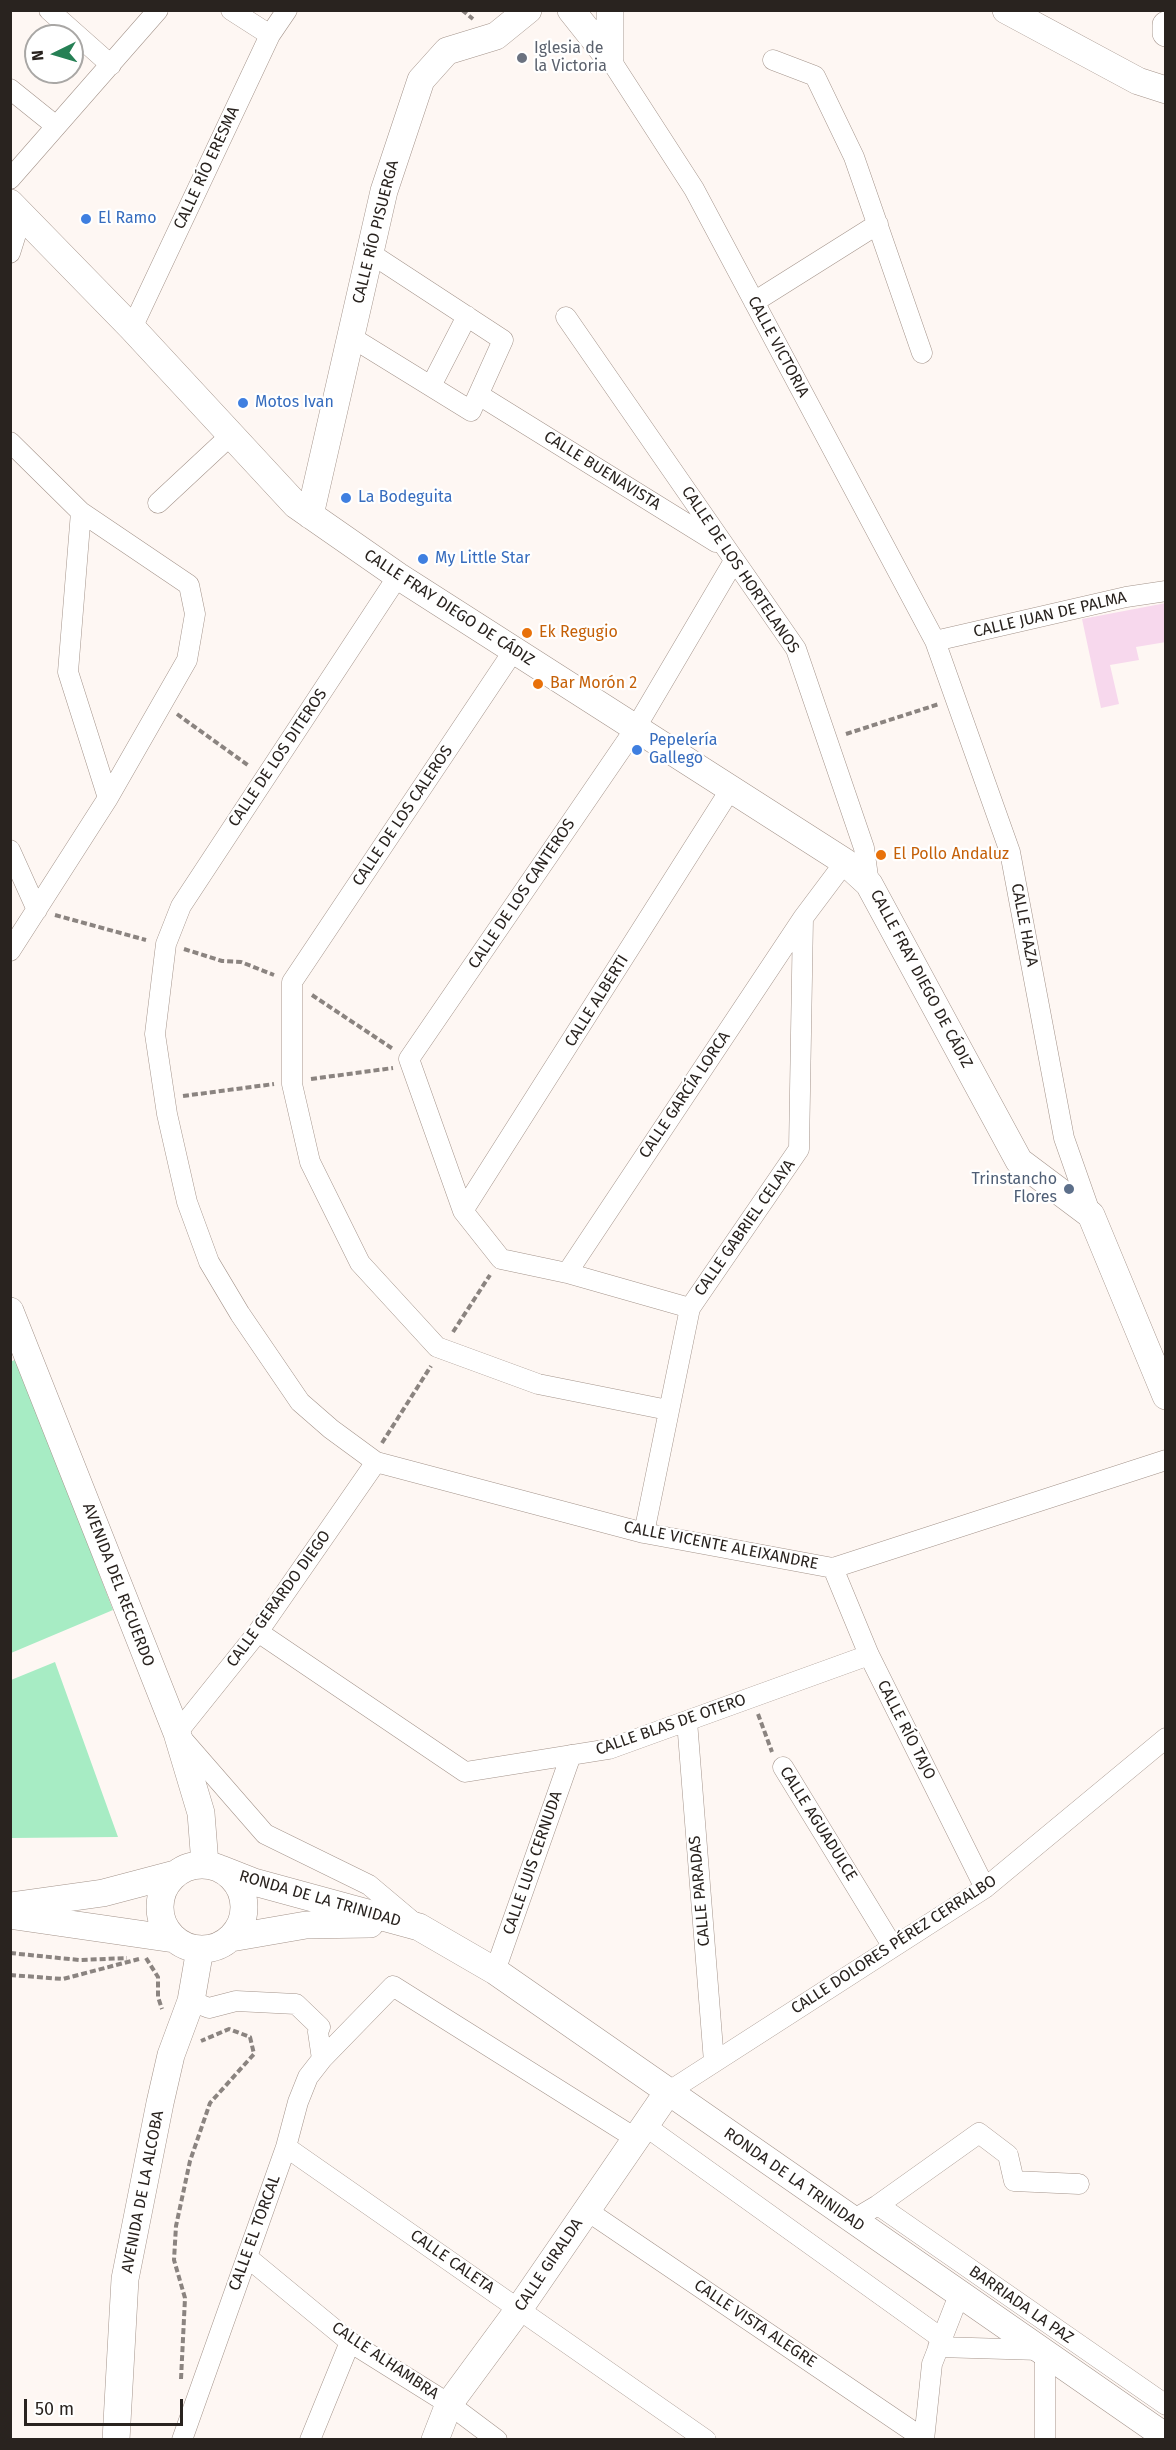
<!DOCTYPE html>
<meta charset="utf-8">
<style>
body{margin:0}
#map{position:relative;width:1176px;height:2450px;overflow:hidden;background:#fef7f3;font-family:"Fira Sans",sans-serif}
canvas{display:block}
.frame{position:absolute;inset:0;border:12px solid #29231f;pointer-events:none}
.north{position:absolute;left:24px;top:24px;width:60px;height:60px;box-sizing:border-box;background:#fff;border:2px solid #a9a7a5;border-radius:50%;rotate:265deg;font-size:16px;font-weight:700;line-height:24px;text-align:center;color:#29231f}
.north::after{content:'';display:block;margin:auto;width:21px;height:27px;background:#268055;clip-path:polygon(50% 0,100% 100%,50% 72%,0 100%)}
.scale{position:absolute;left:24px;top:2399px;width:159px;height:27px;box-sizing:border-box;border:3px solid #29231f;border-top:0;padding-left:8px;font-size:18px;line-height:21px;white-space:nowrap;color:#29231f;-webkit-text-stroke:4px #fff;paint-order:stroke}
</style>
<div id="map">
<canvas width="1176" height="2450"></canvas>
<div class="frame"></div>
<div class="north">N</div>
<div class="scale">50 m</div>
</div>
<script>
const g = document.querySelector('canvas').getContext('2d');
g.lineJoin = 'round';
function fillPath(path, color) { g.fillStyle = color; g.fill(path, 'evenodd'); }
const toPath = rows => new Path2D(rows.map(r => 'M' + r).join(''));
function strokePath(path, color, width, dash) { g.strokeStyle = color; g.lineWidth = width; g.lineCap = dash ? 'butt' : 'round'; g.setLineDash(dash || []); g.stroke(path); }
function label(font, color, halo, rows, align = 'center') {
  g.font = font + ' "Fira Sans",sans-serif'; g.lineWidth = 4.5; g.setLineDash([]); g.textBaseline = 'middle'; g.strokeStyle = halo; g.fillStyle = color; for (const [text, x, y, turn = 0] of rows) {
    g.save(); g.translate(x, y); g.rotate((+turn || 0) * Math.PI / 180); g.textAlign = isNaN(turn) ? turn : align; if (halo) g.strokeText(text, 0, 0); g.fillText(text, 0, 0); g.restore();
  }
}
fillPath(toPath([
 [17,1359,113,1610,11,1653,10,1362],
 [55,1662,118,1837,11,1838,11,1680]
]), '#a7ecc4');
fillPath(toPath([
 [1166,603,1166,642,1136,647,1139,660,1110,665,1119,704,1101,708,1082,619]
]), '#f7d8ed');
const street = toPath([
 [49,10,111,65],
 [231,10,270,35],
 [610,59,694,189,935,641,1010,852,1064,1138,1091,1215],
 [773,60,815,76,854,157,922,353],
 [10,89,56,126],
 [10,179,158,10],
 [10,253,22,215],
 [754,302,878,224],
 [566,317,796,649,864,848,869,884],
 [132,328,270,35,287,10],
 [351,337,471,411,503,340,370,253],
 [431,386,467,316],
 [479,395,716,542],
 [10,442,81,512,189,585,195,614,187,660,108,798,10,951],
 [158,503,231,435],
 [81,512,68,672,108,798],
 [398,576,181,906,166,944,155,1034,167,1114,187,1202,209,1262,240,1314,300,1402,331,1429,376,1462,644,1533,833,1568,1166,1460],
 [935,641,1126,597,1166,591],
 [514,650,292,982,292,1084,310,1162,360,1263,437,1347,538,1384,668,1410],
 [10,850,37,910],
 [463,1211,730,790],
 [567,1273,803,918,845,862],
 [690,1308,567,1273,501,1259,463,1211,409,1059,635,729,734,561],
 [376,1462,258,1632,177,1733,265,1834,369,1885,413,1922],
 [644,1533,690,1308,799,1149,803,918],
 [833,1568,869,1655,985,1888],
 [258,1632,465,1772,609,1749,869,1655],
 [687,1721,714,2062],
 [783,1767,893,1947],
 [495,1971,571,1755],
 [322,2059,393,1986,635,2138],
 [668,2092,985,1888,1166,1738],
 [644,2125,941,2338],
 [286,2147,706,2440],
 [878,2205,979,2133,1008,2155,1014,2181,1079,2184],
 [586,2210,924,2439],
 [851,2221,878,2205,1166,2405],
 [247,2257,350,2342,449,2404,497,2440],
 [938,2347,1040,2350],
 [182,2440,286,2147,298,2102,308,2077,322,2059,318,2032,320,2027,296,2004,236,2001,209,2008,191,2001],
 [310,2440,350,2342],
 [924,2440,932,2364,959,2295],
 [1045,2440,1045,2354]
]);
const secondary = toPath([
 [571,10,610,59],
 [1006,10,1138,81,1166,90],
 [1166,25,1166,33],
 [610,59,610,10],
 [10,203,132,328,296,505,398,576,845,862,869,884,1019,1161,1091,1215,1166,1396],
 [310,515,384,191,421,80,447,51,496,36,528,10],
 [10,1311,177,1733,201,1813,205,1864],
 '160 1907a42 42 0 1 1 84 0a42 42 0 1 1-84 0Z',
 [221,1869,254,1882,419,1927,495,1971,1166,2437],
 [10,1906,103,1893,175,1874],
 [15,1916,174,1939],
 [231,1938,306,1925,370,1924],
 [116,2440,125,2279,160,2103,171,2055,191,2001,200,1949],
 [435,2440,449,2404,519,2309,668,2092]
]);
strokePath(street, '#a4948b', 21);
strokePath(secondary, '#a4948b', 28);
strokePath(toPath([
 [462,10,473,19],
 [177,714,249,766],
 [846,734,939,704],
 [55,915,146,940],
 [184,949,222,961,241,962,274,975],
 [312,995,393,1049],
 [311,1079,393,1068],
 [183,1096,274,1084],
 [453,1332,490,1275],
 [382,1443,431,1366],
 [758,1714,772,1752],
 [10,1953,79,1960,127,1958],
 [146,1958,158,1977,158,1997,162,2009],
 [10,1975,63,1979,139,1959],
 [181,2379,185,2298,174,2260,176,2226,190,2161,210,2103,254,2054,250,2037,229,2029,201,2041]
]), '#8b8480', 4, [6, 3]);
strokePath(street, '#fff', 20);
strokePath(secondary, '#fff', 27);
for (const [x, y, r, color] of [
 [522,58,6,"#6b7280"],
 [86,219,6,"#3f7fe0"],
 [243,403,6,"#3f7fe0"],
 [346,498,6,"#3f7fe0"],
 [423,559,6,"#3f7fe0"],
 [527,633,6,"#e8710a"],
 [538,684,6,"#e8710a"],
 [637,750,6,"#3f7fe0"],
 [881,855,6,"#e8710a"],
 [1069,1189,6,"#5c6f8a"]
]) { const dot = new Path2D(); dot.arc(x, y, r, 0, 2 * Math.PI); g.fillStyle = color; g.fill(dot); strokePath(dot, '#fff', 2); }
label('16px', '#5b616d', '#fff', [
 ["Iglesia de",534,49],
 ["la Victoria",534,67]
], 'left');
label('16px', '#29231f', '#fff', [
 ["CALLE RÍO ERESMA",207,168,-65],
 ["CALLE RÍO PISUERGA",376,232,-76],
 ["CALLE VICTORIA",778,347,62],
 ["CALLE BUENAVISTA",602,471,32],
 ["CALLE DE LOS HORTELANOS",740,570,56],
 ["CALLE FRAY DIEGO DE CÁDIZ",449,608,33],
 ["CALLE JUAN DE PALMA",1050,615,-13],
 ["CALLE DE LOS DITEROS",278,758,-56],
 ["CALLE DE LOS CALEROS",403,816,-56],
 ["CALLE DE LOS CANTEROS",522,894,-56],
 ["CALLE HAZA",1024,925,79],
 ["CALLE FRAY DIEGO DE CÁDIZ",921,979,62],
 ["CALLE ALBERTI",597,1001,-58],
 ["CALLE GARCÍA LORCA",685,1095,-56],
 ["CALLE GABRIEL CELAYA",745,1228,-55],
 ["CALLE VICENTE ALEIXANDRE",721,1546,11],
 ["AVENIDA DEL RECUERDO",118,1585,69],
 ["CALLE GERARDO DIEGO",279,1599,-54],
 ["CALLE BLAS DE OTERO",671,1725,-19],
 ["CALLE RÍO TAJO",906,1730,63],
 ["CALLE AGUADULCE",818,1824,58],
 ["CALLE LUIS CERNUDA",533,1863,-71],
 ["CALLE PARADAS",700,1891,-95],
 ["RONDA DE LA TRINIDAD",320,1899,16],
 ["CALLE DOLORES PÉREZ CERRALBO",894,1945,-33],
 ["RONDA DE LA TRINIDAD",794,2180,35],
 ["AVENIDA DE LA ALCOBA",143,2192,-79],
 ["CALLE EL TORCAL",255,2233,-70],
 ["CALLE CALETA",452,2262,35],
 ["CALLE GIRALDA",549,2265,-56],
 ["BARRIADA LA PAZ",1021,2305,35],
 ["CALLE VISTA ALEGRE",755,2324,34],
 ["CALLE ALHAMBRA",385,2361,34]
]);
label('16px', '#366cbe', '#fff', [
 ["El Ramo",98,219],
 ["Motos Ivan",255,403],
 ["La Bodeguita",358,498],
 ["My Little Star",435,559],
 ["Pepelería",649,741],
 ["Gallego",649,759]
], 'left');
label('16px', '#c56008', '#fff', [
 ["Ek Regugio",539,633],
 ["Bar Morón 2",550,684],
 ["El Pollo Andaluz",893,855]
], 'left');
label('16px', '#4e5e75', '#fff', [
 ["Trinstancho",1057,1180],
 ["Flores",1057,1198]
], 'right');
</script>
